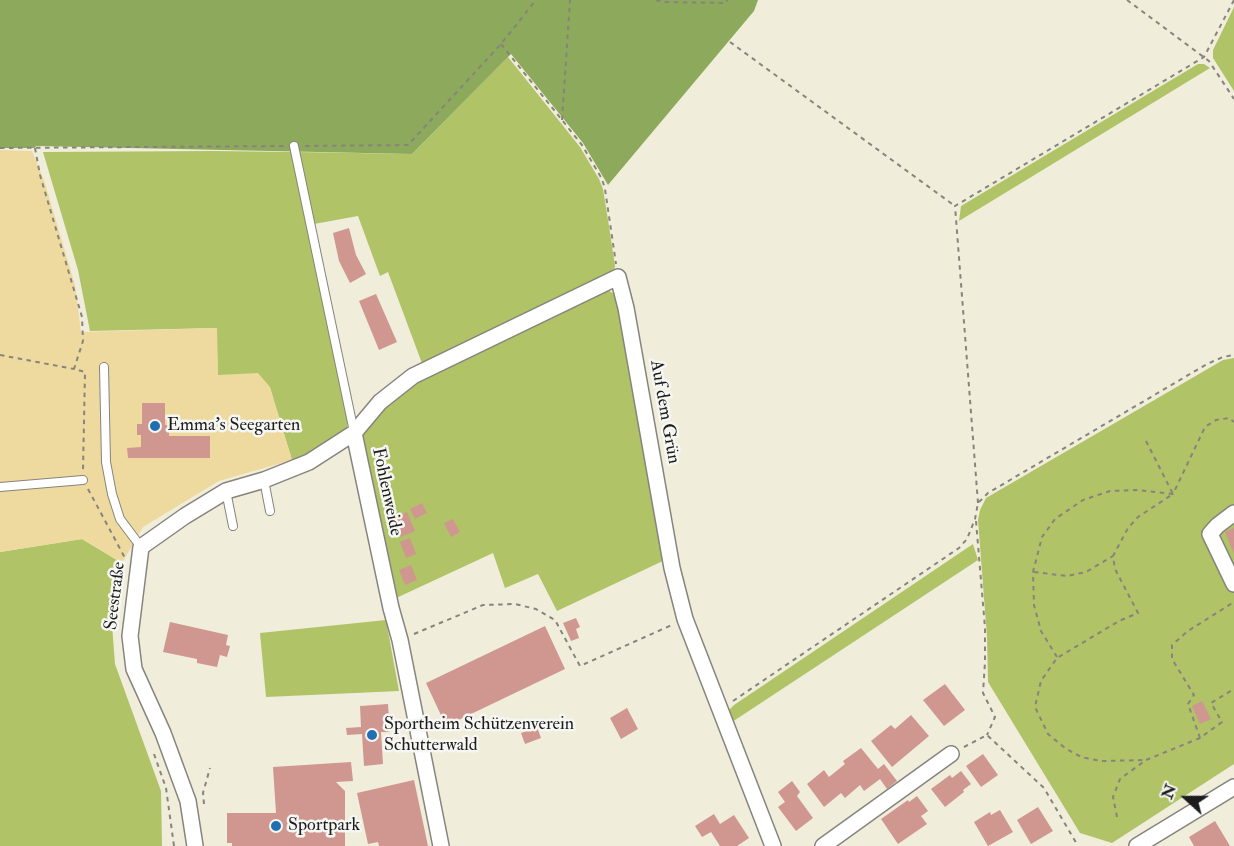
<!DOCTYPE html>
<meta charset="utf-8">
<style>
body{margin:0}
#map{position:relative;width:1234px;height:846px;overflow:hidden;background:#f0eddb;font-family:"IM FELL Double Pica",serif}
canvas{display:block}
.north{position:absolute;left:1156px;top:768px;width:60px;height:60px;-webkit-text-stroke:4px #f6f6f2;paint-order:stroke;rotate:291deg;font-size:16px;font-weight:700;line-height:24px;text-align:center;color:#1c1c1c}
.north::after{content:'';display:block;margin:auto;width:21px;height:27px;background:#1c1c1c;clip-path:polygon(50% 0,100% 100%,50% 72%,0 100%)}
</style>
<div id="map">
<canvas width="1234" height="846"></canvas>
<div class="north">N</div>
</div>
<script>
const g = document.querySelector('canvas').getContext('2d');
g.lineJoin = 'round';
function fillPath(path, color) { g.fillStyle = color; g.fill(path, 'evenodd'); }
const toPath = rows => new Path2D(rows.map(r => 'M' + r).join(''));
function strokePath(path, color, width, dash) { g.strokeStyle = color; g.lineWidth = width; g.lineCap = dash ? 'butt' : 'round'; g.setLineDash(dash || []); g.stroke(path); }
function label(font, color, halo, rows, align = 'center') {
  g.font = font + ' "IM FELL Double Pica",serif'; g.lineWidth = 5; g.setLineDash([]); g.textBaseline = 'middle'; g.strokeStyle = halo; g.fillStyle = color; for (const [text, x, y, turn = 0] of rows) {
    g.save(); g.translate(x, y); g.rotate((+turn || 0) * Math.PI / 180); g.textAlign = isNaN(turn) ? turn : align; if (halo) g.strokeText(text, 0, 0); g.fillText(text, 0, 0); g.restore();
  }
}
fillPath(toPath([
 [1234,7,1234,91,1213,58,1213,50],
 [508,57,580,147,599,179,603,189,609,226,615,266,614,272,423,366,388,272,380,276,358,216,314,224,297,152,412,154],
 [1198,64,1204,64,1210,68,959,221,961,206],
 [215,151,291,152,348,421,346,432,318,452,292,460,270,388,258,374,218,376,216,328,90,331,78,270,43,152],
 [606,289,616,295,667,559,557,611,538,574,505,588,493,553,394,599,360,432,382,409,415,381],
 [1234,358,1234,764,1112,843,1080,833,988,682,987,637,978,520,980,510,986,498,1223,360],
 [82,539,122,563,112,625,115,664,161,791,162,846,0,846,0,552],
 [973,544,978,560,729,724,727,712,734,705],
 [386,620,399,691,266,697,260,633]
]), '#b0c367');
fillPath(toPath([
 [0,0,758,0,754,11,608,185,583,143,511,54,412,154,36,146,35,148,0,148]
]), '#8ca95c');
fillPath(toPath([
 [0,150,32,151,44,180,75,285,81,332,217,328,218,375,258,373,270,387,292,460,219,481,143,527,122,563,82,539,0,552]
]), '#eeda9e');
fillPath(toPath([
 [349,228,356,255,366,274,350,283,339,261,333,233],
 [376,294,397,342,379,350,359,301],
 [142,403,165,403,165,425,169,425,169,436,210,436,210,458,128,458,127,448,141,447,141,435,137,435,137,424,142,424],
 [422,503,427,513,415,519,410,509],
 [407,512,415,531,401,537,393,518],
 [453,519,460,532,451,537,444,523],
 [1234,528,1234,554,1225,532],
 [410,538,416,554,406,558,400,542],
 [411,565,417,580,405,585,399,570],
 [576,618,580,627,576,629,579,638,571,641,563,623],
 [170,622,228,635,226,645,230,646,227,657,220,655,217,667,197,663,197,659,163,652],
 [545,626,565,669,446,726,426,683],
 [945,684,965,710,944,726,923,700],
 [1202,701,1211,719,1200,724,1192,706],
 [388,704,390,732,381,732,383,764,364,766,362,734,347,735,346,728,361,727,360,706],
 [627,708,638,729,621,739,610,718],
 [911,715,929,736,892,767,871,741,891,725,895,729],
 [537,727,541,738,525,744,521,733],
 [861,748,878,769,884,764,897,781,887,789,880,779,864,791,860,785,845,798,841,793,824,807,807,784,824,770,829,777,845,764,843,761],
 [983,754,998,775,981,787,966,766],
 [351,762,353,781,336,782,345,791,345,846,232,846,232,843,227,843,227,813,276,813,273,767],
 [961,771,971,784,963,790,964,792,945,807,931,789,950,775,952,778],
 [414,780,428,846,379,846,378,842,368,844,357,793],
 [792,781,800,792,797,796,813,818,796,831,778,807,785,802,778,792],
 [917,796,928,811,921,816,927,824,898,844,881,819,908,800,909,802],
 [1038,807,1053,831,1031,844,1017,820],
 [1000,810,1013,832,988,846,974,822,990,812,991,815],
 [714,814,720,824,734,815,749,838,737,846,720,846,711,832,702,837,695,826],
 [1215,821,1230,846,1194,846,1189,837]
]), '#cf9790');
const lane = toPath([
 [294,146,354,432],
 [104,367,106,462,112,494,120,519,141,547],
 [264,480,270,511],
 [0,487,83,480],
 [226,491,233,526]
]);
const street = toPath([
 [354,433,391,608,400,640,441,846],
 [1234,513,1217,526,1210,534,1234,584],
 [195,846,188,801,163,733,134,669,130,636,141,547,185,516,226,491,264,480,309,462,354,433,380,402,413,376,618,277,626,308,672,568,685,619,773,846],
 [823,846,951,754],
 [1137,846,1234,787]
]);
strokePath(lane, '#86847c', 10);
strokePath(street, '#86847c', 18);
strokePath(toPath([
 [656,0,663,2,726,3,727,0],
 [1127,0,1209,61,1234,99],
 [730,42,955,206],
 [501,44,582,145,602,179,605,189,616,264],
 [562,120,570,0],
 [305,146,408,145,501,44,536,0],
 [0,148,284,146],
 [35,148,40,175,82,317,83,341,74,369,85,372,83,470],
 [0,355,74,369],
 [1146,441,1173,494,1138,517,1128,528,1113,556,1115,569,1138,613,1119,621,1057,658,1041,681,1035,707,1048,734,1065,748,1081,757,1101,761,1146,760],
 [88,489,125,558],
 [978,503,955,206,1204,57,1234,0],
 [976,521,985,628,985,662,983,693,995,717,987,735],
 [1034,572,1067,576,1086,572,1113,556],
 [414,634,483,605,515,604,536,609,555,620,580,666,674,624],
 [1057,657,1041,631,1034,605,1033,572,1042,537,1055,519,1083,500,1110,491,1138,490,1173,494,1205,427,1216,420,1229,418,1234,422],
 [733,701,959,548,967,539,975,519,978,503,988,493,1207,364,1223,357,1234,355],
 [1200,738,1188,704,1194,695,1172,659,1172,645,1188,631,1234,602],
 [964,747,987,735,1044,788,1078,846],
 [154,754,166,788,174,846],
 [204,804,203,793,210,768],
 [1117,817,1113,797,1120,779,1146,760,1200,738,1222,722,1211,703,1234,689]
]), '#86847c', 2, [4.5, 4.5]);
strokePath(lane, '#fff', 8);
strokePath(street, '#fff', 15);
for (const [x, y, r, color] of [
 [155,426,6,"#1f6fb2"],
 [372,735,6,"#1f6fb2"],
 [276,826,6,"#1f6fb2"]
]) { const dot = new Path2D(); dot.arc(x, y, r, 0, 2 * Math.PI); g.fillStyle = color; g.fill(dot); strokePath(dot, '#f6f6f2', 2); }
label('18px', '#1c1c1c', '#f6f6f2', [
 ["Auf dem Grün",664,412,80],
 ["Fohlenweide",386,492,78],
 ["Seestraße",116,596,-83]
]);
label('18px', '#1c1c1c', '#f6f6f2', [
 ["Emma's Seegarten",167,426],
 ["Sportheim Schützenverein",384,725],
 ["Schutterwald",384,746],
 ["Sportpark",288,826]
], 'left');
</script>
